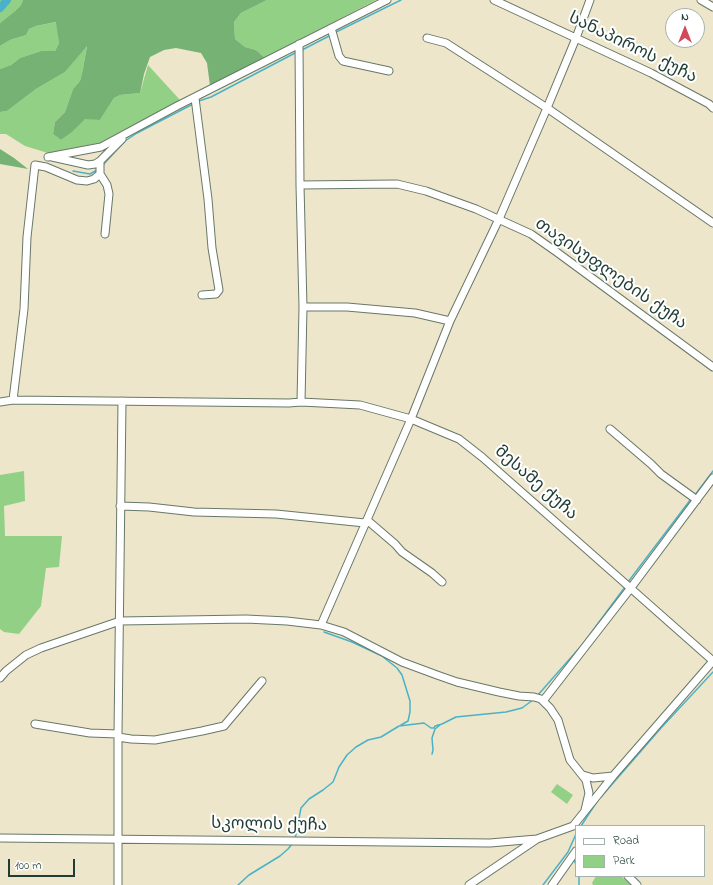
<!DOCTYPE html>
<meta charset="utf-8">
<style>
body{margin:0}
#map{position:relative;width:713px;height:885px;overflow:hidden;background:#ede6ca;font-family:"Indie Flower",sans-serif}
canvas{display:block}
.legend{position:absolute;left:575px;top:825px;width:130px;height:52px;box-sizing:border-box;background:#fff;border:1px solid #a5b1ae;margin:0;padding:5px 7px;list-style:none;font-size:12px;color:#1f3d34}
.legend li{display:flex;align-items:center;gap:8px;height:20px}
.legend b{width:20px;border:1px solid #a5b1ae}
.north{position:absolute;left:665px;top:8px;width:40px;height:40px;box-sizing:border-box;background:#fff;border:1px solid #a5b1ae;border-radius:50%;rotate:0deg;font-size:11px;font-weight:700;line-height:16px;text-align:center;color:#1f3d34}
.north::after{content:'';display:block;margin:auto;width:14px;height:18px;background:#d1495b;clip-path:polygon(50% 0,100% 100%,50% 72%,0 100%)}
.scale{position:absolute;left:8px;top:859px;width:67px;height:18px;box-sizing:border-box;border:2px solid #1f3d34;border-top:0;padding-left:5px;font-size:12px;line-height:14px;white-space:nowrap;color:#1f3d34;-webkit-text-stroke:3px #fff;paint-order:stroke}
</style>
<div id="map">
<canvas width="713" height="885"></canvas>
<ul class="legend">
<li><b style="height:5px;background:#fff"></b>Road</li>
<li><b style="height:11px;background:#92d086"></b>Park</li>
</ul>
<div class="north">N</div>
<div class="scale">100 m</div>
</div>
<script>
const g = document.querySelector('canvas').getContext('2d');
g.lineJoin = 'round';
function fillPath(path, color) { g.fillStyle = color; g.fill(path, 'evenodd'); }
const toPath = rows => new Path2D(rows.map(r => 'M' + r).join(''));
function strokePath(path, color, width, dash) { g.strokeStyle = color; g.lineWidth = width; g.lineCap = dash ? 'butt' : 'round'; g.setLineDash(dash || []); g.stroke(path); }
function label(font, color, halo, rows, align = 'center') {
  g.font = font + ' "Indie Flower","Noto Sans Georgian",sans-serif'; g.lineWidth = 4; g.setLineDash([]); g.textBaseline = 'middle'; g.strokeStyle = halo; g.fillStyle = color; for (const [text, x, y, turn = 0] of rows) {
    g.save(); g.translate(x, y); g.rotate((+turn || 0) * Math.PI / 180); g.textAlign = isNaN(turn) ? turn : align; if (halo) g.strokeText(text, 0, 0); g.fillText(text, 0, 0); g.restore();
  }
}
fillPath(toPath([
 [0,0,23,0,21,5,15,11,0,23],
 [267,0,376,0,265,58,256,50,245,47,235,39,234,22,241,13],
 [57,22,59,43,55,51,41,51,20,58,11,65,0,69,0,46,10,40,26,35,29,29,36,26],
 [87,45,83,69,80,81,73,89,65,112,55,122,53,134,61,140,71,133,85,118,100,120,114,98,120,95,140,93,148,65,180,100,99,143,48,153,25,146,6,134,0,134,0,112,7,111,36,89,65,72],
 [24,471,25,501,4,506,5,536,62,536,59,567,46,568,41,606,19,634,4,632,0,629,0,475],
 [557,784,573,795,567,804,551,792],
 [596,876,621,876,631,885,593,885,592,883]
]), '#92d086');
fillPath(toPath([
 [23,0,267,0,241,13,234,22,235,39,245,47,256,50,265,58,210,86,207,63,201,53,176,48,164,50,150,57,144,74,140,93,120,95,114,98,100,120,85,119,71,133,61,140,53,134,55,122,65,112,73,89,80,81,83,69,87,46,65,72,36,89,7,111,0,112,0,69,11,65,20,58,41,51,55,51,59,43,56,22,36,26,29,29,26,35,10,40,0,46,0,23,15,11,21,5],
 [0,149,14,158,28,169,0,164]
]), '#75b273');
strokePath(toPath([
 [334,33,401,0],
 [302,50,331,35],
 [199,101,211,97,297,52],
 [102,166,125,141,137,133,193,104],
 [73,171,90,174,97,170],
 [695,495,713,471],
 [628,582,691,499],
 [324,632,352,642,382,656,397,668,402,675,410,701,410,712,408,721,401,725],
 [537,696,582,645,625,587],
 [432,754,433,750,432,738,435,729,440,725],
 [601,797,661,728,713,672],
 [581,826,598,800],
 [295,839,301,808,309,799,323,790,333,782,339,767,347,755,356,747,368,740,381,737,399,726,424,723,431,728,434,728,435,726,442,724,456,717,506,712,522,708,533,700],
 [573,859,576,864],
 [579,876,579,885],
 [238,885,249,875,280,856,288,849,292,844],
 [543,885,568,852,576,834]
]), '#4ab2c8', 1.5);
strokePath(toPath([
 [0,8,7,0]
]), '#4ab2c8', 8);
const minor = toPath([
 [494,0,651,73,709,104,713,108],
 [701,0,713,7],
 [331,28,339,56,343,61,389,71],
 [427,38,446,43,547,108,713,223],
 [299,44,300,185,303,307,301,402],
 [195,98,208,199,212,248,219,290,216,294,202,295],
 [48,157,101,147,177,106,387,0],
 [52,157,88,165,95,164,100,161],
 [100,174,107,185,109,194,105,234],
 [300,185,397,184,426,191,476,209,531,234,558,253,713,367],
 [303,307,347,307,415,313,450,321],
 [13,400,24,309,27,237,35,165,46,167,77,180,87,181,94,179,100,174,100,161,122,139],
 [0,402,13,400,289,403,301,402,360,405,411,419,459,439,482,457,713,661],
 [610,429,651,464,661,474,697,500],
 [120,506,149,507,194,512,276,514,365,523],
 [367,520,395,544,402,552,432,573,442,582],
 [321,625,411,419,450,321,499,219,547,108,576,38,590,0],
 [0,678,6,671,26,655,41,648,120,621,246,619,287,621,321,625,344,632,402,662,437,675,457,682,499,692,519,696,534,697,541,699,550,708,558,720,570,760,586,780,589,793,585,810],
 [543,701,630,589,713,478],
 [35,724,90,733,118,734],
 [118,737,131,739,155,740,202,731,224,726,262,681],
 [583,775,593,778,613,776],
 [0,838,490,843,537,839],
 [628,876,637,885],
 [118,885,118,734,122,401],
 [469,885,537,839,573,826,613,776,713,661],
 [552,885,576,851]
]);
strokePath(minor, '#677868', 9);
strokePath(minor, '#fff', 7);
label('17px', '#1f3d34', '#fff', [
 ["სანაპიროს ქუჩა",632,49,26],
 ["თავისუფლების ქუჩა",610,275,35],
 ["მესამე ქუჩა",535,484,41],
 ["სკოლის ქუჩა",269,826,1]
]);
</script>
